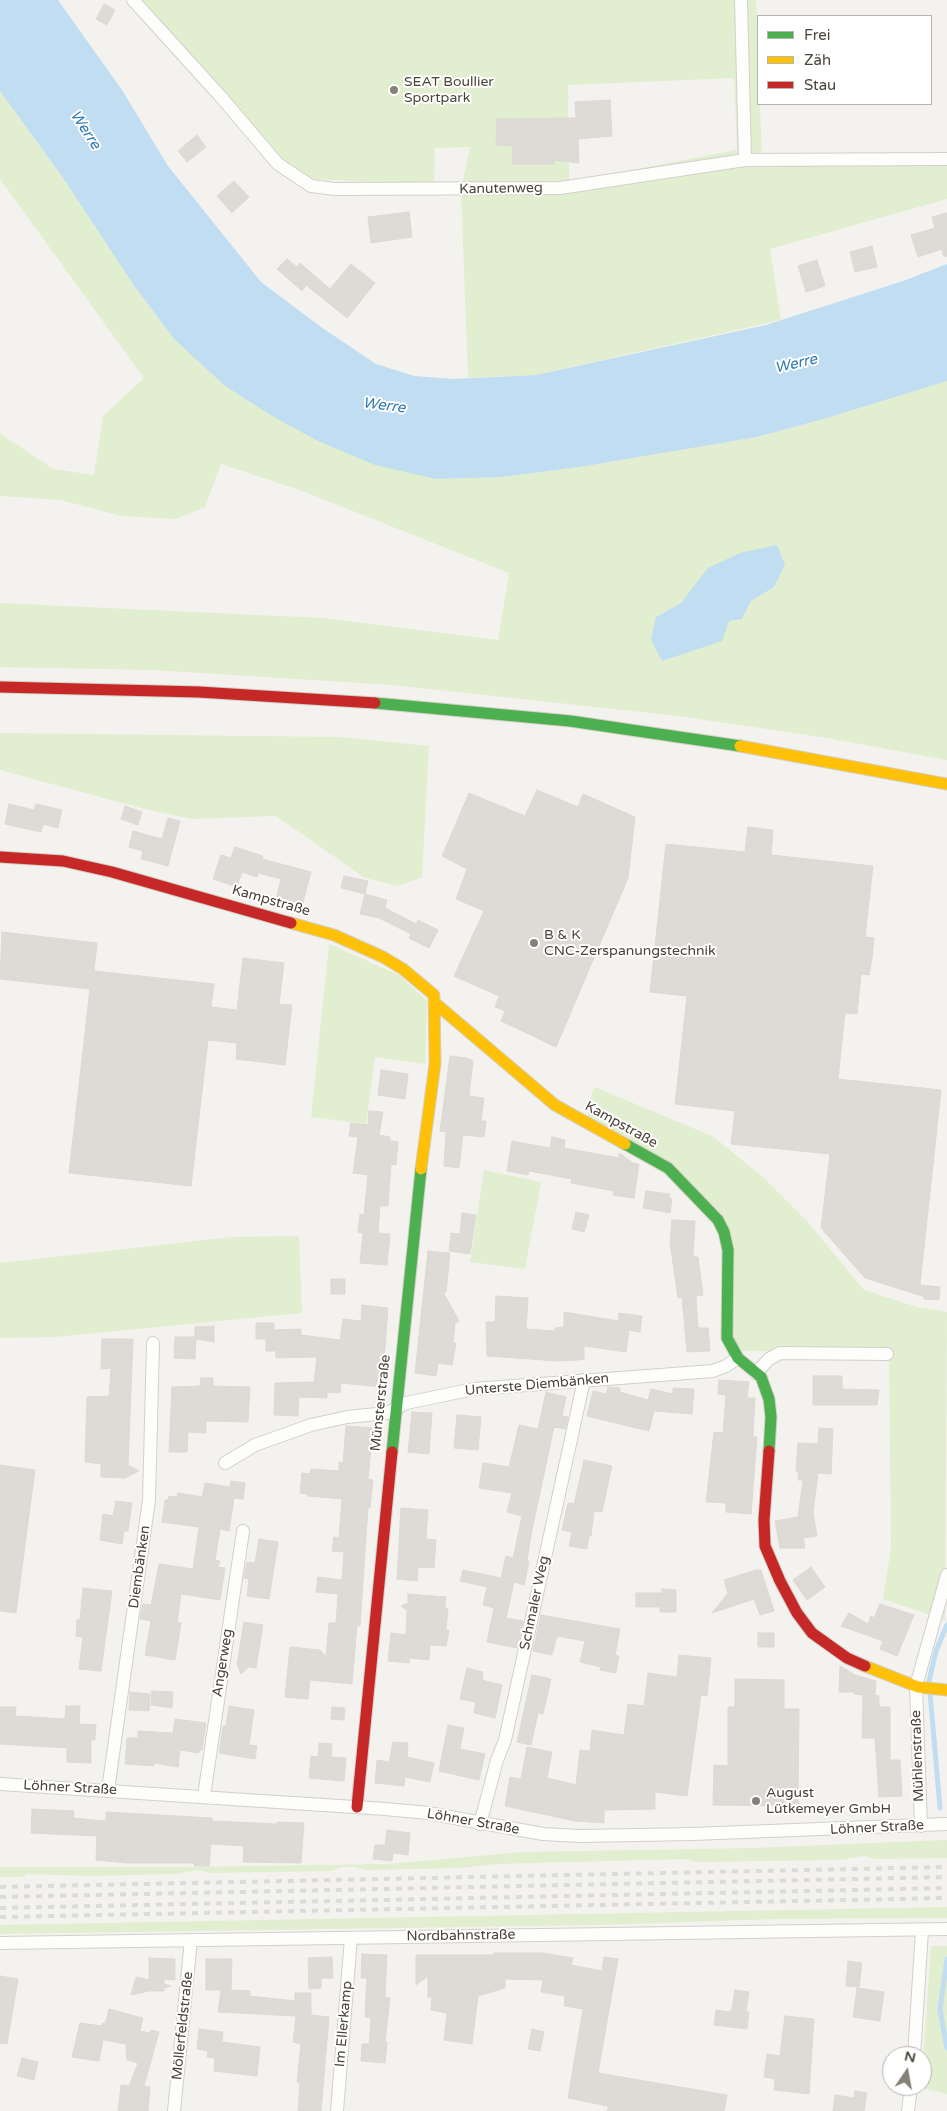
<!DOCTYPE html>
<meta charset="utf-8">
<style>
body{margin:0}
#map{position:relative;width:947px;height:2111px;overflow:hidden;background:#f4f2ee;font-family:"Varela Round",sans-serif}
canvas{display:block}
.legend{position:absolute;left:757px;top:15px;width:175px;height:90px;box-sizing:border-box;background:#fff;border:1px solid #b7b4b0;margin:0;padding:6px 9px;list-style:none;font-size:15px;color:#4b4439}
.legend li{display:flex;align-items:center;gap:10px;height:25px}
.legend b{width:25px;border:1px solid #b7b4b0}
.north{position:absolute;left:882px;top:2046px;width:50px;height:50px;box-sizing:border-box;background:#fff;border:1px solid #b7b4b0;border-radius:50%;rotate:12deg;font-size:14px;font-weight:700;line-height:20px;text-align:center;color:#4b4439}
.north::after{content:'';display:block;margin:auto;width:18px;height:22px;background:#868178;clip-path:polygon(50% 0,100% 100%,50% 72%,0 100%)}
</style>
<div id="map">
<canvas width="947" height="2111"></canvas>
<ul class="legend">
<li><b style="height:6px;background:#4caf50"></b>Frei</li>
<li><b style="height:6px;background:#ffc107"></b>Zäh</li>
<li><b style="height:6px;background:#c62828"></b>Stau</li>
</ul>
<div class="north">N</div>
</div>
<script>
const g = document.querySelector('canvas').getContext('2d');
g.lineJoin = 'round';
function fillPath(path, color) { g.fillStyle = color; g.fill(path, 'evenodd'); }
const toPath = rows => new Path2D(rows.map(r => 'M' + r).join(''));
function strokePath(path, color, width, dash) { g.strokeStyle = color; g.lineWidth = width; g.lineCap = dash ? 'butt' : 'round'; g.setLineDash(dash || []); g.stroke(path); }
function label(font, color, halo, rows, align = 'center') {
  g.font = font + ' "Varela Round",sans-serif'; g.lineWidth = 4; g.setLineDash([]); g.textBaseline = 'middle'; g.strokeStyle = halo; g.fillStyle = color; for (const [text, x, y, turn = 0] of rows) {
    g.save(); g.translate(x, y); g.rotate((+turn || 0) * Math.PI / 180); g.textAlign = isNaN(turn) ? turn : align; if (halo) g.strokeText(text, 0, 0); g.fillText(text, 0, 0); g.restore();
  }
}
fillPath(toPath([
 [140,0,756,0,762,157,947,159,947,199,770,249,781,320,536,375,468,378,461,190,470,147,435,148,434,185,313,179,281,159],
 [734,78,737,150,569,182,568,85],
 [0,91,61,175,135,287,175,340,225,386,318,441,436,479,503,477,586,466,757,437,827,418,947,381,947,760,827,738,678,716,392,685,153,670,0,667,0,603,323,618,498,640,509,573,305,492,221,464,205,507,176,519,121,516,61,500,0,496,0,433,53,469,94,475,103,416,144,378,0,179],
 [774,587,750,601,742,619,729,621,678,655,662,661,656,617,681,603],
 [0,733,341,737,429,746,422,877,398,886,365,878,276,816,192,819,141,808,0,770],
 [329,944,399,975,427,1001,425,1064,375,1057,366,1124,311,1117],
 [595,1087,714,1137,764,1178,806,1220,864,1290,917,1307,947,1312,945,1620,883,1599,891,1547,889,1351,739,1351,730,1330,721,1215,587,1118,591,1095],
 [484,1170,541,1182,525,1269,470,1262],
 [299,1236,302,1313,55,1337,0,1338,0,1263,231,1237],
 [947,1840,947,1858,876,1859,864,1856,839,1860,696,1862,684,1859,496,1864,460,1868,366,1870,354,1867,342,1867,330,1871,210,1873,198,1870,174,1874,90,1876,27,1874,23,1877,0,1877,0,1867,193,1867,388,1864,523,1852,753,1848],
 [947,1907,947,1918,776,1919,598,1925,0,1934,0,1925],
 [931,1946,947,1946,947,2094,921,2088]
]), '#e1eecf');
fillPath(toPath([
 [0,0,58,0,122,90,168,166,261,282,321,327,376,364,414,376,454,379,536,375,766,325,903,281,947,264,947,381,827,418,757,437,586,466,503,477,436,479,375,465,318,441,274,417,225,386,175,340,135,287,61,175,0,91],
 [777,545,785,565,774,587,751,601,742,619,729,621,722,641,662,661,651,640,656,617,681,603,708,568,740,553]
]), '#c0ddf1');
strokePath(toPath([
 [940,1808,929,1681,936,1651,947,1625],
 [947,1959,940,2009,947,2048]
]), '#c0ddf1', 5);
const building = toPath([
 [104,4,115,10,107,25,96,19,104,4],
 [610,100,612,136,578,139,579,163,554,160,554,164,512,164,513,146,496,145,497,119,576,118,575,102,610,100],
 [197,135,206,147,187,162,178,151,197,135],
 [234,181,249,197,232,213,217,196,234,181],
 [409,212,412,237,371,243,368,217,409,212],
 [947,213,947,256,944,257,942,249,918,257,911,235,935,228,932,217,947,213],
 [872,246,877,267,855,272,850,252,872,246],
 [287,259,297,267,300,263,330,289,351,264,375,283,347,318,306,285,302,291,277,269,287,259],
 [817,260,825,286,806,292,798,266,817,260],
 [537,790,578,807,583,794,635,817,628,878,556,1047,501,1021,505,1011,495,1007,499,996,454,976,484,911,456,899,467,869,442,856,469,793,525,816,537,790],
 [9,804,34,810,36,804,62,810,58,828,43,824,41,832,5,824,9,804],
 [125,806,142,812,138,825,121,819,125,806],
 [168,818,180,821,168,866,141,859,143,851,129,847,133,831,162,839,168,818],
 [748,827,773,830,771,855,873,866,865,937,874,938,872,958,869,975,861,974,857,1014,845,1013,838,1079,941,1090,920,1285,940,1287,939,1300,924,1299,925,1297,865,1278,821,1228,830,1154,731,1144,735,1111,675,1104,687,996,650,992,666,844,745,852,748,827],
 [235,847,263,856,262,859,311,872,301,910,275,903,281,879,258,873,257,877,242,872,237,887,213,879,221,855,231,858,235,847],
 [344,876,368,881,365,894,341,888,344,876],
 [365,894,387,900,385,908,416,924,418,920,438,930,429,948,409,938,411,934,379,918,360,914,365,894],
 [2,932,97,943,94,971,214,984,211,1007,237,1010,243,958,284,963,279,1004,292,1005,285,1065,236,1059,237,1043,208,1040,191,1186,69,1173,90,989,0,979,2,932],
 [450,1056,467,1058,473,1061,469,1096,484,1098,481,1121,486,1121,484,1137,463,1135,459,1168,444,1166,446,1132,440,1131,450,1056],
 [381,1070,408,1074,405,1099,378,1095,381,1070],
 [369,1111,383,1112,379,1135,390,1137,390,1141,398,1142,396,1165,391,1164,388,1206,380,1206,378,1233,390,1234,387,1265,360,1263,363,1233,358,1232,360,1214,364,1215,368,1175,353,1173,358,1137,349,1136,351,1123,368,1125,369,1111],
 [552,1137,565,1140,564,1148,619,1158,619,1154,621,1154,633,1163,639,1164,634,1198,613,1195,614,1191,571,1183,572,1179,529,1171,528,1175,507,1171,512,1141,550,1148,552,1137],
 [646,1191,670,1194,669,1198,672,1199,670,1213,643,1208,646,1191],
 [576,1212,589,1215,584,1232,572,1229,576,1212],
 [462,1213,476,1215,470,1254,449,1251,451,1233,460,1234,462,1213],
 [672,1220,695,1221,693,1257,698,1257,703,1295,696,1296,698,1328,708,1328,710,1351,687,1352,682,1297,678,1298,670,1242,672,1220],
 [428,1251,450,1253,446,1292,443,1292,459,1321,455,1323,453,1344,456,1343,452,1365,438,1363,436,1376,415,1373,428,1251],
 [331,1279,345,1279,345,1294,331,1294,331,1279],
 [496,1296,528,1298,526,1329,555,1331,555,1328,564,1327,564,1312,618,1321,619,1313,642,1316,640,1332,629,1330,626,1352,584,1346,584,1359,578,1360,557,1361,487,1356,486,1322,495,1322,496,1296],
 [362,1305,388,1308,382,1387,341,1383,340,1393,327,1392,327,1398,299,1397,298,1416,274,1415,275,1383,314,1382,317,1357,276,1358,276,1351,266,1351,266,1339,256,1339,256,1323,274,1323,274,1330,301,1329,301,1335,340,1340,343,1319,361,1321,362,1305],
 [214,1326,214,1342,196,1339,195,1359,174,1358,175,1337,195,1337,195,1327,214,1326],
 [102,1339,133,1339,128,1465,139,1471,125,1478,101,1477,101,1464,85,1462,87,1397,109,1396,111,1368,101,1369,102,1339],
 [813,1376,842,1376,842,1389,879,1390,877,1405,813,1405,813,1376],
 [201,1378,213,1378,213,1386,250,1387,248,1422,206,1421,206,1433,188,1432,187,1452,169,1452,172,1387,200,1386,201,1378],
 [719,1380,749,1382,747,1398,755,1398,753,1437,757,1437,751,1514,726,1512,726,1503,706,1502,714,1432,723,1433,726,1395,718,1394,719,1380],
 [608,1387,620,1388,620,1392,648,1400,651,1389,673,1394,673,1388,694,1389,692,1414,654,1411,649,1431,587,1416,593,1391,606,1394,608,1387],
 [546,1392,566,1397,562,1416,568,1417,565,1429,554,1427,531,1535,527,1561,529,1561,524,1585,514,1582,506,1618,523,1621,517,1648,487,1642,494,1608,483,1605,487,1587,460,1581,463,1570,501,1578,506,1556,513,1558,522,1516,507,1512,512,1493,479,1488,483,1463,509,1467,519,1425,538,1429,546,1392],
 [412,1412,432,1413,429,1454,408,1452,412,1412],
 [457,1415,481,1417,478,1450,454,1448,457,1415],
 [346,1426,373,1428,368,1479,373,1480,370,1508,368,1508,360,1626,357,1625,352,1684,310,1680,308,1699,285,1697,290,1647,320,1650,326,1657,329,1623,336,1623,338,1594,316,1592,318,1577,342,1580,344,1552,332,1551,334,1537,339,1538,342,1499,308,1496,308,1494,300,1493,302,1473,310,1474,311,1469,339,1471,339,1462,343,1463,346,1426],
 [819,1428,833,1429,831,1474,818,1473,813,1512,817,1536,803,1538,805,1548,780,1548,775,1521,798,1517,803,1480,798,1480,799,1472,796,1472,798,1443,818,1444,819,1428],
 [584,1460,612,1466,602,1512,594,1511,591,1536,589,1536,587,1549,569,1546,572,1532,562,1530,568,1503,574,1504,584,1460],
 [0,1465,35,1470,16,1613,0,1611,0,1465],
 [231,1481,245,1483,243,1499,234,1498,229,1531,220,1529,215,1560,220,1561,218,1567,225,1568,220,1600,181,1594,177,1623,181,1623,175,1660,145,1655,151,1621,140,1619,143,1604,151,1605,159,1564,193,1569,199,1527,162,1522,165,1500,168,1500,169,1496,177,1497,178,1493,202,1497,205,1483,230,1487,231,1481],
 [116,1501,132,1503,128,1531,124,1531,122,1544,100,1540,103,1514,113,1516,116,1501],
 [401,1508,428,1510,426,1539,436,1540,434,1568,418,1567,417,1581,397,1579,401,1508],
 [259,1539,278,1542,269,1599,247,1596,249,1579,244,1578,247,1562,255,1563,259,1539],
 [811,1567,825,1587,807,1600,793,1580,811,1567],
 [756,1570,761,1570,774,1611,760,1615,754,1599,712,1613,728,1593,724,1580,756,1570],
 [83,1588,112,1591,101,1671,79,1669,83,1637,76,1636,77,1620,80,1620,83,1588],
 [662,1589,676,1590,676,1612,660,1612,660,1607,636,1607,636,1593,662,1593,662,1589],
 [408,1594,446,1597,445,1608,448,1609,446,1630,449,1630,446,1646,430,1645,429,1660,409,1658,409,1663,388,1661,391,1633,406,1635,407,1610,401,1606,408,1603,408,1594],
 [880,1604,914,1615,897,1656,880,1649,883,1641,841,1626,849,1613,868,1624,871,1616,874,1618,880,1604],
 [541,1615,620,1629,615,1655,619,1656,616,1673,600,1670,601,1667,580,1662,585,1641,557,1636,552,1655,533,1651,541,1615],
 [244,1622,263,1625,256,1668,249,1667,241,1674,237,1664,244,1622],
 [758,1633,774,1633,774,1647,758,1647,758,1633],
 [679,1655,711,1658,707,1696,701,1695,687,1796,655,1792,655,1809,604,1810,604,1823,575,1821,505,1806,510,1777,521,1779,527,1747,552,1752,547,1778,576,1785,580,1750,590,1751,592,1730,624,1735,628,1704,644,1706,648,1673,677,1677,679,1655],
 [840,1666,855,1675,876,1681,875,1695,879,1696,879,1707,890,1707,890,1760,900,1760,902,1796,879,1797,875,1738,862,1738,863,1695,854,1694,854,1692,839,1692,840,1666],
 [467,1668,483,1672,482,1680,502,1685,495,1718,474,1713,476,1702,460,1699,467,1668],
 [532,1675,551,1679,543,1714,538,1713,531,1745,517,1742,532,1675],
 [735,1679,784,1680,784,1709,799,1709,798,1806,713,1805,714,1765,728,1766,728,1707,735,1707,735,1679],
 [152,1691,173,1692,172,1708,151,1705,152,1691],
 [130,1692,150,1694,149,1711,129,1710,130,1692],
 [66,1706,80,1706,79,1724,96,1725,95,1740,91,1740,91,1763,67,1762,67,1748,0,1744,0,1707,16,1707,15,1716,65,1719,66,1706],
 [229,1706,254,1710,249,1745,257,1746,255,1759,219,1753,223,1726,226,1726,229,1706],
 [332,1707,345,1708,344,1720,331,1719,332,1707],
 [175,1719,206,1723,202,1750,199,1750,199,1753,180,1750,178,1767,154,1763,154,1766,125,1764,127,1738,138,1738,138,1731,173,1733,175,1719],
 [448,1725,464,1728,460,1749,485,1754,479,1780,439,1771,448,1725],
 [393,1742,408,1743,407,1757,434,1763,430,1782,405,1777,404,1786,375,1783,377,1760,389,1762,393,1742],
 [319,1743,332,1744,331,1757,346,1758,344,1781,309,1778,311,1756,318,1757,319,1743],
 [32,1809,74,1811,73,1818,106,1821,106,1812,212,1818,212,1821,277,1824,277,1822,304,1823,301,1863,243,1862,244,1846,211,1844,209,1866,194,1866,195,1863,128,1863,96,1860,97,1836,31,1833,32,1809],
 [387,1830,410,1833,408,1855,393,1853,392,1861,373,1859,375,1845,385,1845,387,1830],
 [494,1953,542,1953,573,1958,571,1965,602,1971,604,1957,618,1959,598,2073,727,2095,724,2111,608,2111,608,2106,568,2098,583,2009,564,2006,565,1996,541,1992,543,1980,505,1979,505,1988,478,1996,472,2044,444,2040,447,2013,431,2010,432,1997,428,1997,428,1976,416,1985,416,1955,494,1955,494,1953],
 [362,1954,387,1955,385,1997,390,1998,385,2042,387,2042,385,2063,361,2061,362,2044,369,2044,371,2018,365,2017,367,1978,361,1978,362,1954],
 [332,1957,333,1978,321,1978,321,1988,309,1989,308,1958,332,1957],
 [149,1958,175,1959,175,1980,164,1979,164,1984,171,1986,164,1988,164,1991,149,1991,131,1995,136,1977,149,1980,149,1958],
 [206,1959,232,1959,231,1990,250,1991,250,1996,295,2001,295,1993,311,1993,311,2015,329,2017,321,2111,298,2111,300,2083,297,2082,301,2044,293,2042,296,2016,218,2012,221,1990,206,1990,206,1959],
 [848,1961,862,1963,859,1987,846,1986,848,1961],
 [0,1976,18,1979,7,2044,0,2043,0,1976],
 [857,1988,884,1992,880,2021,853,2017,857,1988],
 [735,1990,749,1992,746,2012,749,2012,747,2029,714,2025,716,2010,730,2012,732,2009,735,1990],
 [109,2009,143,2018,140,2031,150,2033,151,2030,159,2032,144,2086,150,2087,148,2111,118,2111,121,2085,129,2086,138,2063,127,2060,126,2044,103,2040,99,2061,72,2057,80,2023,102,2026,103,2023,105,2024,109,2009],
 [785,2016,814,2019,809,2094,774,2090,775,2079,764,2077,767,2054,780,2056,785,2016],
 [199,2029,223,2032,222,2042,260,2047,257,2076,214,2071,215,2058,207,2057,208,2051,197,2049,199,2029],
 [532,2029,544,2032,540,2051,528,2049,532,2029],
 [22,2058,38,2062,34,2080,17,2076,22,2058],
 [855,2091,867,2093,864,2111,833,2111,835,2095,854,2098,855,2091]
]);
fillPath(building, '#dedbd6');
strokePath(building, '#dcd9d4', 1);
const street = toPath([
 [133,0,221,97,278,164,311,186,335,189,560,188,745,160,947,159],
 [741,0,745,160],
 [756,1373,769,1359,780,1353,887,1354],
 [225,1463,255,1445,311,1425,347,1417,387,1413,406,1403,474,1389,713,1371,726,1366,738,1358],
 [0,1784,385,1809,428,1813,543,1834,580,1836,693,1834,947,1824],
 [108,1790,149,1500,153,1343],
 [204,1796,243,1531],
 [480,1824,497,1760,505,1740,584,1380],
 [921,1826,916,1686,947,1575],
 [0,1943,947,1929],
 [914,2056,922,1930],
 [174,2111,191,1940],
 [337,2111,351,1938],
 [908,2111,911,2086]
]);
const fast = toPath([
 [375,703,570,721,740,746],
 [625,1144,668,1168,718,1220,724,1232,728,1250,727,1338,738,1358,761,1377,769,1399,771,1417,769,1451],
 [392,1452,421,1169]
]);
const slow = toPath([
 [740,746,947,784],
 [291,923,334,935,383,957,403,969,434,995,435,1064,421,1169],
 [435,1003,555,1105,625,1144],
 [865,1666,918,1687,947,1690]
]);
const jam = toPath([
 [0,687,199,692,375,703],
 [0,857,63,861,112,872,291,923],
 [769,1451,764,1520,765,1546,780,1581,797,1613,812,1633,847,1658,865,1666],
 [357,1807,392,1452]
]);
strokePath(street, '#d2d0cb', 14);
strokePath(fast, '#d3cfc5', 13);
strokePath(slow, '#d3cfc5', 13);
strokePath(jam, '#d3cfc5', 13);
strokePath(street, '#fdfdfc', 12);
strokePath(fast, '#4caf50', 11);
strokePath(slow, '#ffc107', 11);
strokePath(jam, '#c62828', 11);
strokePath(toPath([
 [0,1887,947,1867],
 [0,1897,947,1877],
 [0,1908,947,1888],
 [0,1917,947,1898]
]), '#dbdbda', 4, [6, 6]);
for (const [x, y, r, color] of [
 [394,90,5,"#868178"],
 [534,943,5,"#868178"],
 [756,1801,5,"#868178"]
]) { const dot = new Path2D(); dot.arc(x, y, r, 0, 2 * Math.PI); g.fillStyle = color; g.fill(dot); strokePath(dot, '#fff', 2); }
label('14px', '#4b4439', '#fff', [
 ["SEAT Boullier",404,82],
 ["Sportpark",404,98],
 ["B & K",544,935],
 ["CNC-Zerspanungstechnik",544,951],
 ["August",766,1793],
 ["Lütkemeyer GmbH",766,1809]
], 'left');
label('14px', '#4b4439', '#fff', [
 ["Kanutenweg",501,189,-1],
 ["Kampstraße",271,901,16],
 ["Kampstraße",621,1125,29],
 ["Unterste Diembänken",537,1385,-5],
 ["Münsterstraße",381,1403,-84],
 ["Diembänken",140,1567,-82],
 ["Schmaler Weg",535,1603,-78],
 ["Angerweg",223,1663,-81],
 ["Mühlenstraße",918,1756,-92],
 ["Löhner Straße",70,1788,3],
 ["Löhner Straße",473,1822,10],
 ["Löhner Straße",877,1828,-3],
 ["Nordbahnstraße",461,1936,-1],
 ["Im Ellerkamp",344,2024,-85],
 ["Möllerfeldstraße",183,2026,-84]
]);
label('italic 15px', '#2e7ab2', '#fff', [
 ["Werre",85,130,57],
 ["Werre",796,364,-13],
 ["Werre",384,406,7]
]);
</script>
